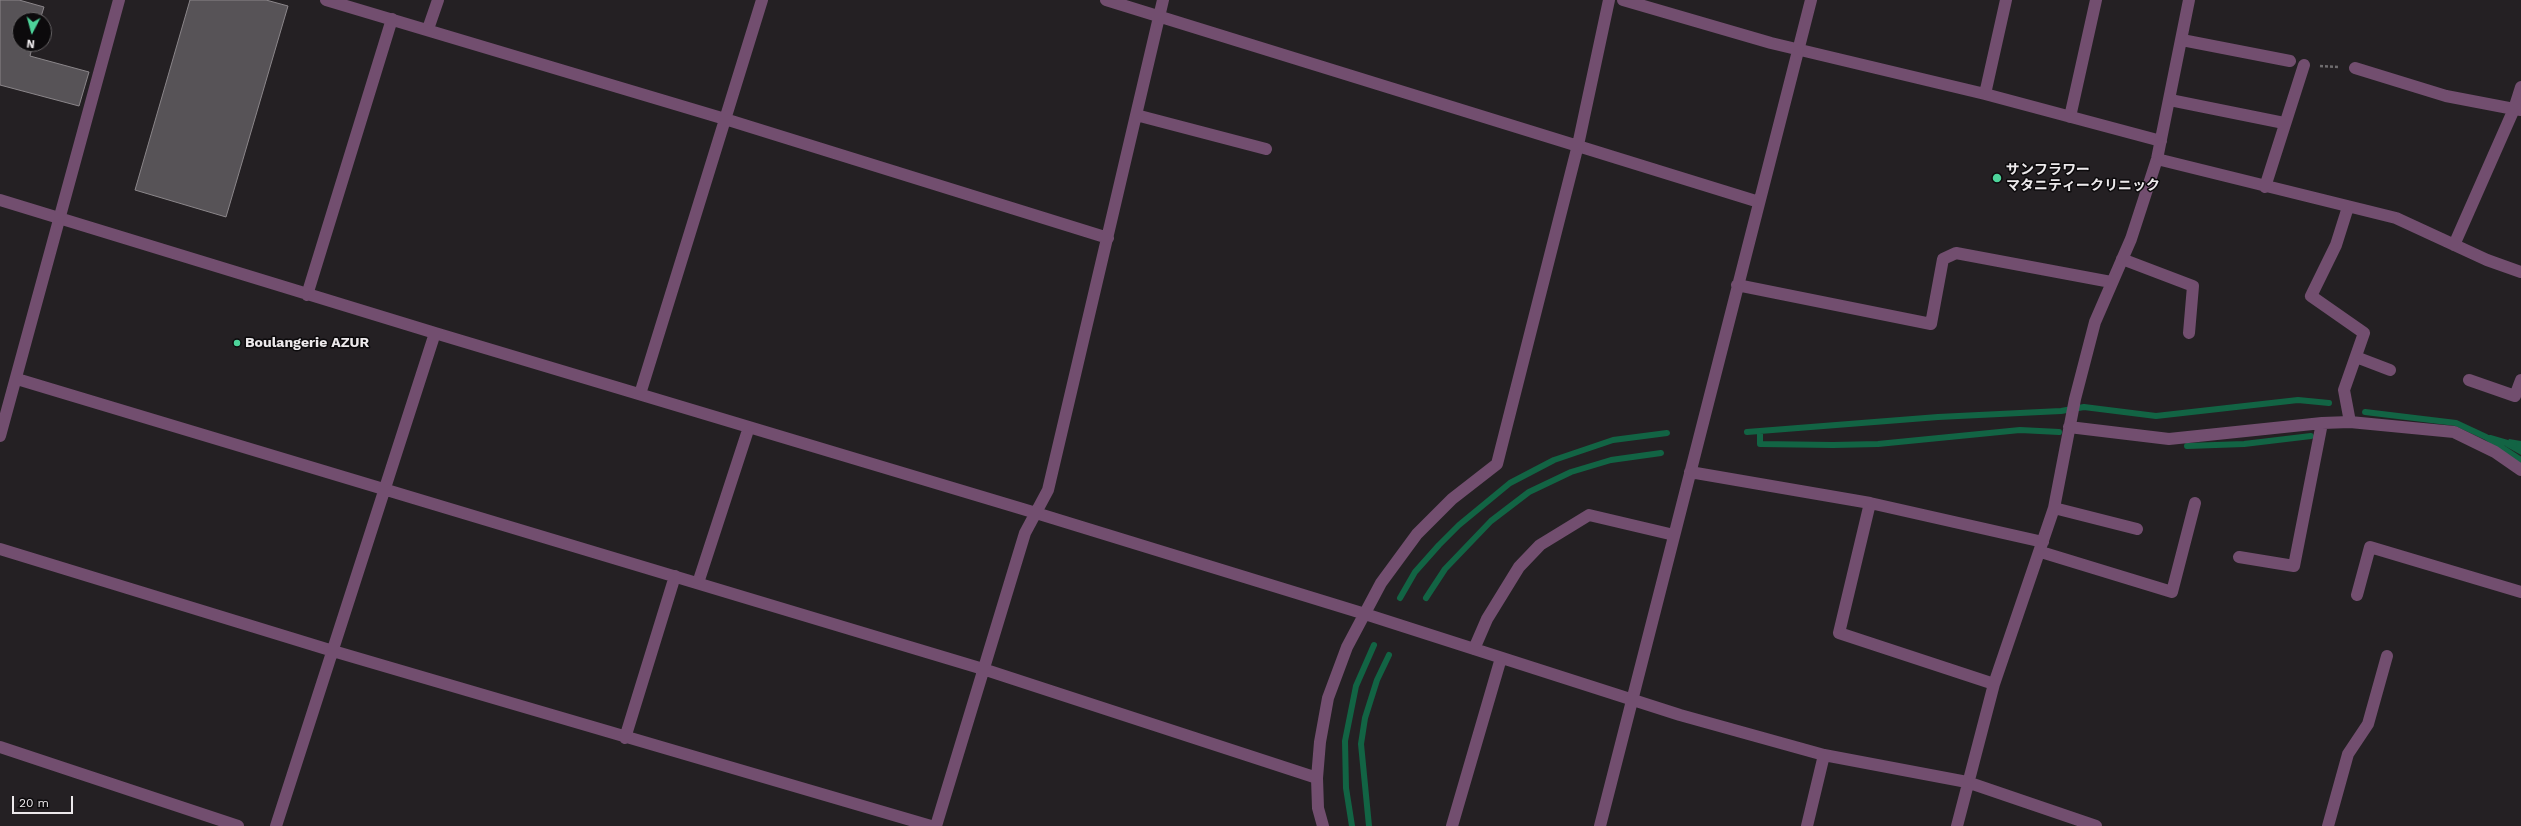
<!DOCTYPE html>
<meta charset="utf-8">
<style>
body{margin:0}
#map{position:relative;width:2521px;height:826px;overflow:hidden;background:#242023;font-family:"Work Sans",sans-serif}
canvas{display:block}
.north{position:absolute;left:12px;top:12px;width:40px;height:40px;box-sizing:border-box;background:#0c0a0c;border:1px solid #666365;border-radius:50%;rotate:186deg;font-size:11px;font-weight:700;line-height:16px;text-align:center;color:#ece9eb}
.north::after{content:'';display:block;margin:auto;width:14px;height:18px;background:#4dd39a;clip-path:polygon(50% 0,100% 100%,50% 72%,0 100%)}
.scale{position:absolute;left:12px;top:796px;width:61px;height:18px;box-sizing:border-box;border:2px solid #ece9eb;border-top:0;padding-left:5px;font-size:12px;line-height:14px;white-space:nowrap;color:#ece9eb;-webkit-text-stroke:3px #0c0a0c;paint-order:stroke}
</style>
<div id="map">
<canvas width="2521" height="826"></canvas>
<div class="north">N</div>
<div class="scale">20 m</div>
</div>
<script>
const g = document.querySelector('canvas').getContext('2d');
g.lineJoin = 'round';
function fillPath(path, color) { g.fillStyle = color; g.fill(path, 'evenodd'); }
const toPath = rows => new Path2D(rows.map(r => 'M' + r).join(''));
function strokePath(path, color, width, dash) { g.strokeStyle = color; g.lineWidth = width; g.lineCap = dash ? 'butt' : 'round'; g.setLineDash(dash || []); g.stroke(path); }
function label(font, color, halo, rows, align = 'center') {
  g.font = font + ' "Work Sans","Noto Sans JP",sans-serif'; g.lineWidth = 3; g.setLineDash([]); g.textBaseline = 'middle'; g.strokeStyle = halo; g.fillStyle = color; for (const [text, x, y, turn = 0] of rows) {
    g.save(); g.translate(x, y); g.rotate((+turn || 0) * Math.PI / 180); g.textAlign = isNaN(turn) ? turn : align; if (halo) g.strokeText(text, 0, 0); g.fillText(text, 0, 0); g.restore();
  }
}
fillPath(toPath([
 [2509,439,2521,441,2521,455,2505,446]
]), '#126444');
strokePath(toPath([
 [2365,412,2456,423,2486,437,2521,460],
 [1760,431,1760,444,1833,445,1878,444,2020,430,2059,432],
 [1747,432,1938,417,2061,411,2084,407,2156,416,2298,400,2329,403],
 [2490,438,2514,445],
 [2187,446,2244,444,2311,436],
 [1400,598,1415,572,1439,545,1459,525,1510,483,1554,460,1613,440,1667,433],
 [1426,598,1445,569,1491,521,1529,492,1571,472,1611,460,1661,453],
 [1352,826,1346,788,1345,741,1356,686,1374,645],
 [1369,826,1361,744,1365,718,1377,680,1389,655]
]), '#126444', 6);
const building = toPath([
 [0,0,19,0,44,7,40,20,20,20,20,44,33,44,30,56,89,72,79,106,0,85,0,0],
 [190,0,266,0,288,6,226,217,135,190,190,0]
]);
fillPath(building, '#575357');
strokePath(building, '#8b868a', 1);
strokePath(toPath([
 [2320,66,2339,67]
]), '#6f6c6e', 2.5, [3, 2]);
strokePath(toPath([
 [326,0,725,119,1108,238],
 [1106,0,1759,202],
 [1623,0,1771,43,1985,94,2161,141],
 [428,29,438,0],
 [2182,40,2290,61],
 [2355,68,2446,96,2514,109,2521,87],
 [1985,94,2006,0],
 [2170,100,2284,123],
 [1136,115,1266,149],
 [2070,117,2096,0],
 [2157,159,2396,218,2487,260,2521,272],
 [2265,187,2304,65],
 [0,200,435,333,1036,513,1365,614,1680,715,1824,755,1967,782,2096,826],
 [2348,207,2336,245,2311,296,2364,333,2344,390,2350,422],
 [2454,245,2514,109,2521,110],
 [2122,259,2193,286,2189,333],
 [1737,285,1931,324,1943,259,1956,253,2111,282],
 [307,295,392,19],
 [2356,357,2390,370],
 [17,379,983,669,1317,778],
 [2469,380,2515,396,2521,380],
 [640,394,762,0],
 [2322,423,2350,422,2454,432,2495,452,2521,470],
 [2069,427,2169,439,2322,423,2294,566,2239,557],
 [0,436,119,0],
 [1690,472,1870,503],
 [2054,508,2137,529],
 [0,549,333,651,931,826],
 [2041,552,2172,592,2195,503],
 [698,583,749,427],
 [2357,595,2370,547,2521,592],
 [1474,649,1487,619,1519,567,1540,545,1589,515,1674,535],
 [1994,684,1839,633,1870,503,2043,542],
 [625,738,675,576],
 [0,747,238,826],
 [276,826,435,333],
 [936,826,1025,533,1048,490,1163,0],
 [1323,826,1318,808,1317,778,1320,742,1328,698,1347,647,1381,583,1417,534,1452,499,1497,464,1578,145,1609,0],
 [1452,826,1501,658],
 [1600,826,1811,0],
 [1807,826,1824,755],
 [1957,826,1994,684,2054,508,2075,399,2095,322,2131,239,2157,159,2189,0],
 [2328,826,2348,754,2368,724,2387,656]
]), '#724e6f', 12);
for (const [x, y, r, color] of [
 [1997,178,5,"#4dd39a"],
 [237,343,4,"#4dd39a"]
]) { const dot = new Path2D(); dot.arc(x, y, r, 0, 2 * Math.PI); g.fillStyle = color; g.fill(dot); strokePath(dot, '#0c0a0c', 1.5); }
label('bold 14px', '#ece9eb', '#0c0a0c', [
 ["サンフラワー",2006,170],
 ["マタニティークリニック",2006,186],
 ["Boulangerie AZUR",245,343]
], 'left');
</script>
